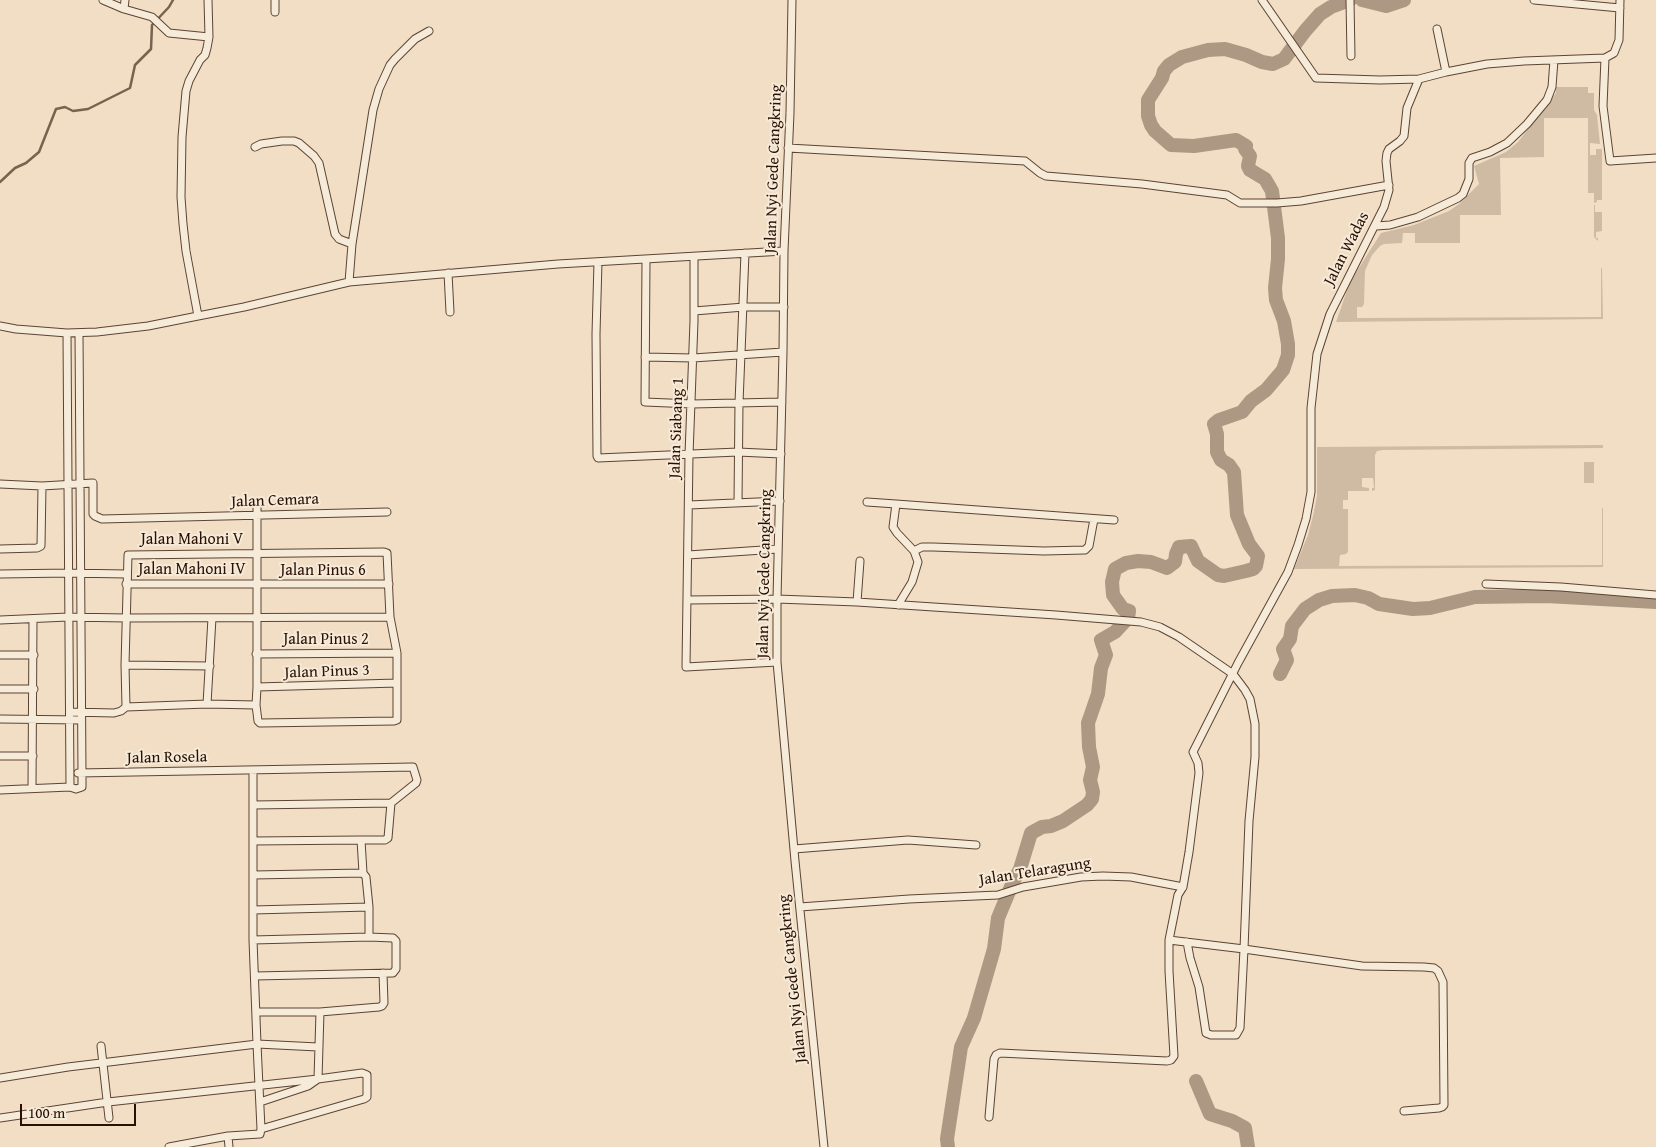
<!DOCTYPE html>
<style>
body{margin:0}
#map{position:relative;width:1656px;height:1147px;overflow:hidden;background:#f1dec5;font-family:"Gentium Book Plus",serif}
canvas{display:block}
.scale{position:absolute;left:20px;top:1104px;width:116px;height:22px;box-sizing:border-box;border:2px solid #2a1002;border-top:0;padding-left:6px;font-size:15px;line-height:18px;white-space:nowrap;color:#2a1002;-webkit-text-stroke:4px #f6ead9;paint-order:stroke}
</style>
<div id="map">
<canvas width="1656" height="1147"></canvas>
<div class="scale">100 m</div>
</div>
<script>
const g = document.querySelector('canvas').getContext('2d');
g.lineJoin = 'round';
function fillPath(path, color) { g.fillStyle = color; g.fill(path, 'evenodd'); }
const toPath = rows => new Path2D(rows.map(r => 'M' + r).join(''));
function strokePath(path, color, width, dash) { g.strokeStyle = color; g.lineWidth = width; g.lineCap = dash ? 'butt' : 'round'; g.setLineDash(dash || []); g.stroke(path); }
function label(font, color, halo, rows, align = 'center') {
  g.font = font + ' "Gentium Book Plus",serif'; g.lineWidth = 4; g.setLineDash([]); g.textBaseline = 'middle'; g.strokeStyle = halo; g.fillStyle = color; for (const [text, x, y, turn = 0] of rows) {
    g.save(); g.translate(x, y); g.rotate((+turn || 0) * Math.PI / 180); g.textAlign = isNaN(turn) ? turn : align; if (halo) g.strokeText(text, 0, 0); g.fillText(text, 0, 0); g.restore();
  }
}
fillPath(toPath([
 [1555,87,1588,87,1588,93,1594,93,1594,110,1597,115,1600,144,1590,143,1590,155,1596,155,1596,149,1602,149,1602,200,1597,200,1597,202,1594,203,1594,193,1588,193,1588,118,1544,118,1544,157,1500,158,1501,215,1460,215,1460,243,1415,243,1415,233,1403,233,1402,243,1384,244,1380,246,1372,255,1365,271,1364,304,1362,307,1357,307,1357,318,1601,317,1601,268,1602,268,1603,319,1336,322,1350,282,1381,233,1414,225,1449,211,1459,204,1479,184,1474,166,1506,152,1518,142,1556,93],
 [1594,205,1595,205,1595,212,1602,212,1602,231,1596,232,1596,238,1598,238,1598,241,1594,237],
 [1603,445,1603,448,1383,450,1377,451,1375,455,1375,490,1372,491,1372,488,1374,488,1373,478,1362,478,1362,487,1369,488,1369,491,1348,491,1348,500,1343,500,1343,509,1348,509,1348,552,1346,554,1340,555,1339,566,1602,565,1602,508,1603,508,1603,567,1294,569,1308,535,1313,516,1317,496,1317,447],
 [1584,462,1594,462,1594,483,1584,483]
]), '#cfbba4');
strokePath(toPath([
 [0,182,15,168,26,163,39,152,56,109,65,107,73,111,88,109,130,88,135,65,151,49,152,25,169,7,173,0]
]), '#79624f', 2.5);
strokePath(toPath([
 [1362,0,1386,6,1404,0],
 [1280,674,1287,660,1283,649,1290,639,1292,626,1305,609,1319,600,1332,596,1355,595,1368,598,1379,604,1413,609,1430,608,1475,597,1546,596,1656,602],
 [1196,1081,1210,1114,1232,1121,1245,1128,1248,1147],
 [948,1147,947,1139,961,1047,974,1018,994,949,998,918,1013,882,1020,869,1031,833,1042,827,1051,826,1063,821,1087,805,1092,799,1093,792,1090,780,1093,767,1089,747,1088,723,1098,694,1101,668,1106,655,1101,640,1115,632,1128,618,1129,611,1123,609,1113,595,1112,582,1115,569,1126,563,1138,561,1151,562,1167,568,1175,562,1176,554,1179,547,1191,546,1198,561,1218,575,1224,576,1246,571,1253,569,1256,566,1258,556,1249,544,1237,515,1234,472,1229,465,1221,460,1217,452,1217,434,1214,424,1219,420,1242,412,1251,401,1266,390,1283,370,1288,355,1288,344,1284,321,1276,300,1275,288,1278,259,1278,238,1272,191,1265,179,1250,170,1248,166,1250,156,1245,149,1246,146,1236,140,1194,146,1171,145,1155,131,1151,125,1148,116,1148,100,1162,78,1164,71,1169,65,1182,57,1208,50,1225,49,1246,55,1262,62,1273,64,1284,59,1305,31,1320,14,1331,7,1350,0]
]), '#ad9883', 14);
const street = toPath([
 [103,0,124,9,152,17,169,33,209,37],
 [275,0,275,12],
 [792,0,790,113,784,251,783,352,777,599,777,662,795,861,824,1147],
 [1262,0,1316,78,1380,80,1419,79],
 [1350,0,1351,56],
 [1534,0,1620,8],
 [124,9,125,0],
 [1437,29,1446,72],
 [1605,58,1603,106,1610,161,1656,158],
 [255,147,261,144,282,141,294,141,299,143,314,156,319,163,335,234,339,239,352,244],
 [788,148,1025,161,1040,173,1046,176,1142,184,1227,195,1240,203,1277,203,1301,201,1389,185],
 [1376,226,1390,225,1418,217,1458,198,1463,194,1469,179,1469,163,1472,158,1490,152,1507,143,1527,124,1547,100,1552,87,1554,60],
 [694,257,694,321,689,455,686,667,777,662],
 [646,260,645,402,692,404,782,402],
 [598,262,596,334,597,456,598,458,738,452,781,454],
 [448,273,450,312],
 [349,282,352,244,360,193,373,110,379,89,390,65,395,59,415,39,429,31],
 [694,311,744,307,784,307],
 [198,316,186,251,183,224,181,197,182,137,186,91,189,81,200,60,205,55,207,48,209,37,208,0],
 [0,326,16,329,67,333,97,332,148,326,198,316,244,307,349,282,558,264,784,251],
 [67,333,70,787,76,789,82,787,82,773,79,333],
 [645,357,693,358,783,352],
 [0,484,42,486,93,483,93,514,95,516,102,519,387,512],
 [867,502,896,504],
 [738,503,739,403,745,253],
 [689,505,780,501],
 [0,549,37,548,41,546,42,486],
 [914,551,922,547,933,547,1044,551,1085,550,1089,546,1094,519],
 [688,555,778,549],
 [0,574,69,573,126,574],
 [126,584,389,584],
 [1486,584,1561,587,1656,595],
 [687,600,777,599,857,602,1056,615,1141,622,1160,627,1179,637,1233,674,1245,690,1250,699,1255,724,1255,757,1249,821,1244,949,1362,966,1424,967,1434,968,1438,971,1443,982,1444,1105,1442,1107,1439,1108,1404,1111],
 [857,602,860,561],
 [898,605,912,582,918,562,914,551,897,533,893,527,896,504,1114,520],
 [0,620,68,617,126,618,390,617],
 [256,654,397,653],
 [0,655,34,655],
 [125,665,210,666],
 [257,687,397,683],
 [0,689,34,689],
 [207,704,212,618],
 [256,705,257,687,257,502],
 [70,712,114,713,121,711,126,707,207,704,256,705,258,721,260,723,394,721,397,720,397,653,390,617,387,553,384,552,128,555,125,665,126,707],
 [0,719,81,720],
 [0,756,33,756],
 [253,770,253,940,369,937,393,938,396,941,396,969,393,973,255,976],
 [78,773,413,767,417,780,416,783,391,803,388,838,385,840,361,840,363,873,366,877,369,907,369,937],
 [32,788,33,619],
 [0,790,70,787],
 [253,805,391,803],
 [253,841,361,840],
 [794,849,908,840,976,845],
 [253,875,363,873],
 [800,907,909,899,998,895,1023,887,1081,877,1103,876,1131,877,1183,887],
 [253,910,369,907],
 [1169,940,1244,949,1240,1028,1236,1035,1211,1035,1206,1033,1199,987,1190,958,1187,942],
 [256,1012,320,1012,379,1007,382,1006,384,1003,383,973],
 [101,1046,109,1118],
 [0,1078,68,1067,257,1044,253,940],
 [260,1102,308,1086,318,1079,362,1073,367,1075,367,1097,364,1099,261,1129,257,1044,318,1047],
 [989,1117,994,1059,996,1055,1000,1053,1167,1061,1171,1060,1174,1056,1169,971,1169,940,1178,895,1183,887,1189,852,1199,773,1198,763,1193,752,1238,663,1288,572,1298,545,1306,519,1311,492,1311,408,1317,354,1330,314,1384,207,1389,190,1386,161,1387,153,1389,149,1400,141,1404,136,1407,108,1419,79,1446,72,1487,64,1524,61,1605,58,1614,53,1619,40,1620,0],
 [0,1118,108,1102,318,1079,320,1012],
 [228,1136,229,1147],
 [169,1147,228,1136,260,1134,261,1129]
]);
strokePath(street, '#5c4433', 9);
strokePath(street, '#f6ead9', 7);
label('16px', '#2a1002', '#f6ead9', [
 ["Jalan Nyi Gede Cangkring",774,169,-88],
 ["Jalan Wadas",1347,249,-63],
 ["Jalan Siabang 1",677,428,-88],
 ["Jalan Cemara",275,501,-2],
 ["Jalan Mahoni V",192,540],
 ["Jalan Mahoni IV",192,570],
 ["Jalan Pinus 6",323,571],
 ["Jalan Nyi Gede Cangkring",765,574,-89],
 ["Jalan Pinus 2",326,640],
 ["Jalan Pinus 3",327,672,-2],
 ["Jalan Rosela",167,758,-1],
 ["Jalan Telaragung",1035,872,-9],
 ["Jalan Nyi Gede Cangkring",793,979,-96]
]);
</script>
